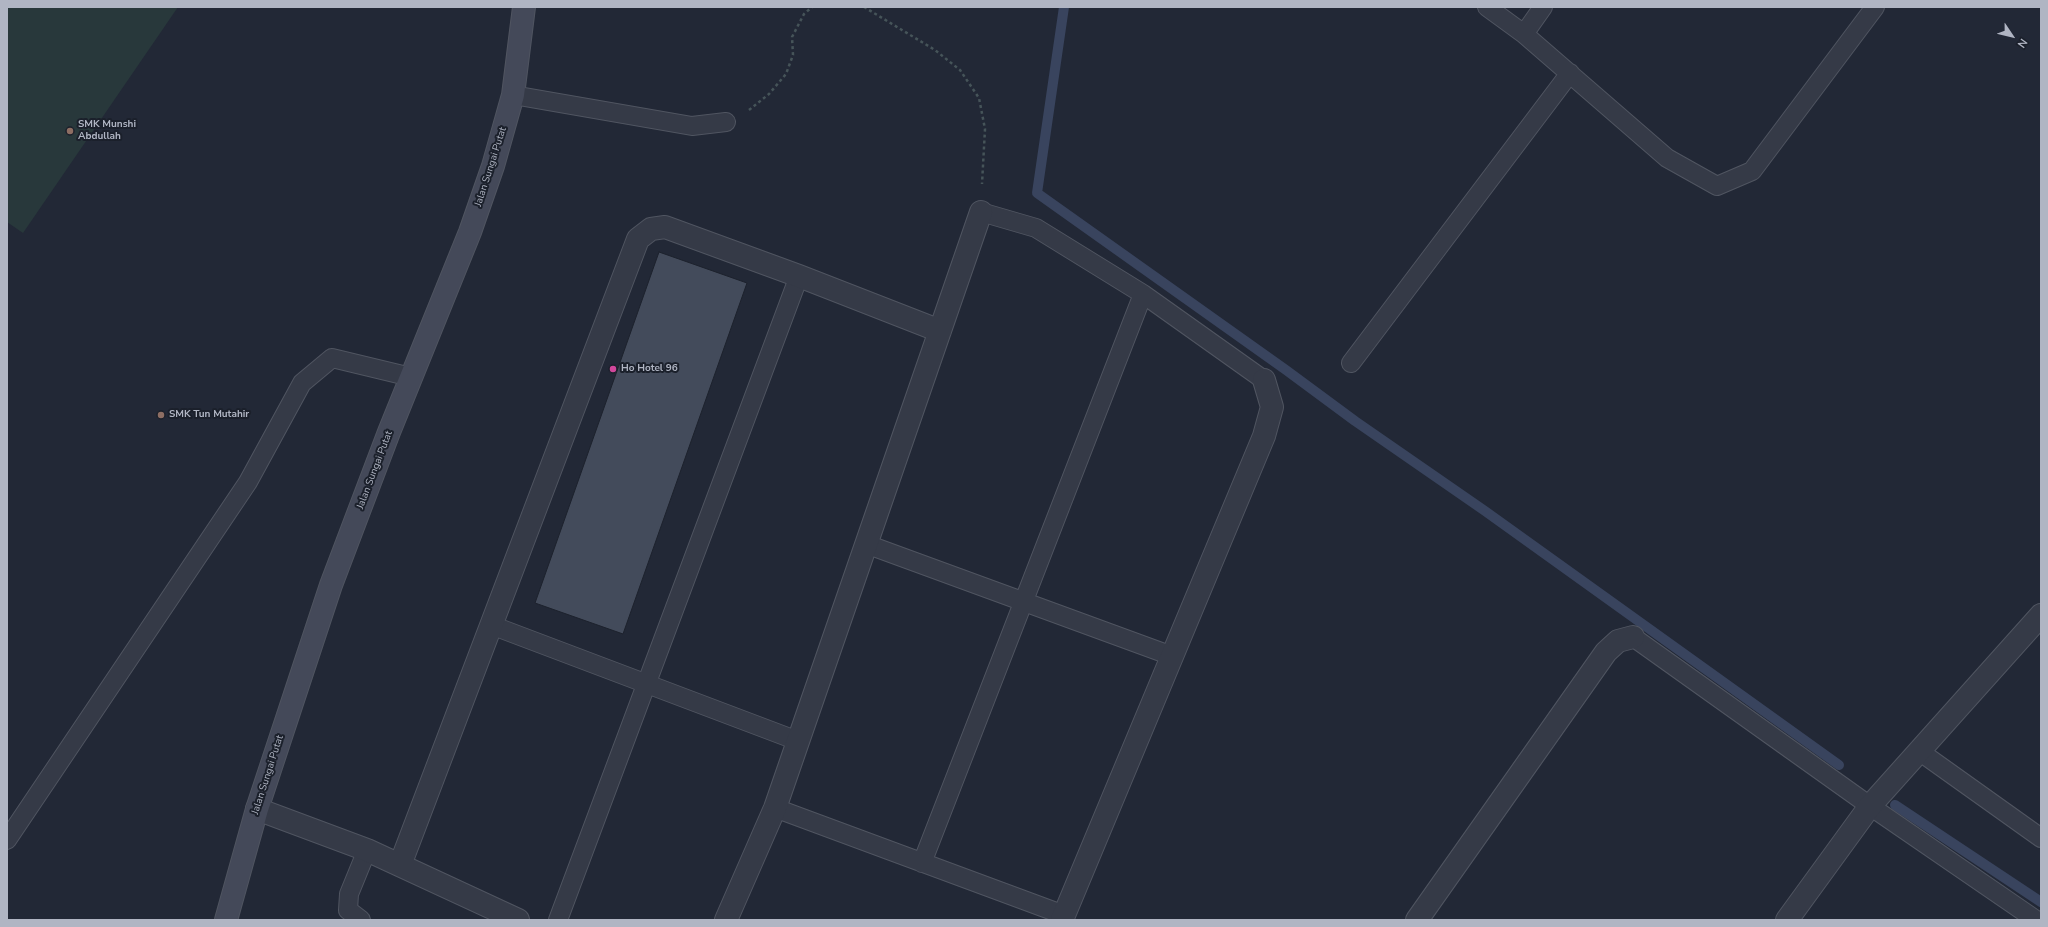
<!DOCTYPE html>
<style>
body{margin:0}
#map{position:relative;width:2048px;height:927px;overflow:hidden;background:#222836;font-family:"Nunito Sans",sans-serif}
canvas{display:block}
.frame{position:absolute;inset:0;border:8px solid #b0b5c3;pointer-events:none}
.north{position:absolute;left:1992px;top:16px;width:40px;height:40px;-webkit-text-stroke:3px #1b202b;paint-order:stroke;rotate:125deg;font-size:11px;font-weight:700;line-height:16px;text-align:center;color:#b0b5c3}
.north::after{content:'';display:block;margin:auto;width:14px;height:18px;background:#b0b5c3;clip-path:polygon(50% 0,100% 100%,50% 72%,0 100%)}
</style>
<div id="map">
<canvas width="2048" height="927"></canvas>
<div class="frame"></div>
<div class="north">N</div>
</div>
<script>
const g = document.querySelector('canvas').getContext('2d');
g.lineJoin = 'round';
function fillPath(path, color) { g.fillStyle = color; g.fill(path, 'evenodd'); }
const toPath = rows => new Path2D(rows.map(r => 'M' + r).join(''));
function strokePath(path, color, width, dash) { g.strokeStyle = color; g.lineWidth = width; g.lineCap = dash ? 'butt' : 'round'; g.setLineDash(dash || []); g.stroke(path); }
function label(font, color, halo, rows, align = 'center') {
  g.font = font + ' "Nunito Sans",sans-serif'; g.lineWidth = 4; g.setLineDash([]); g.textBaseline = 'middle'; g.strokeStyle = halo; g.fillStyle = color; for (const [text, x, y, turn = 0] of rows) {
    g.save(); g.translate(x, y); g.rotate((+turn || 0) * Math.PI / 180); g.textAlign = isNaN(turn) ? turn : align; if (halo) g.strokeText(text, 0, 0); g.fillText(text, 0, 0); g.restore();
  }
}
fillPath(toPath([
 [7,7,178,7,23,233,7,222]
]), '#28383b');
strokePath(toPath([
 [1064,7,1037,193,1286,370,1355,421,1485,511,1839,765],
 [1895,805,2041,902]
]), '#39445e', 10);
const building = toPath([
 [659,252,747,283,623,634,535,603,659,252]
]);
fillPath(building, '#434b5b');
strokePath(building, '#1d222d', 1);
const service = toPath([
 [1487,7,1524,34,1667,158,1717,186,1752,171,1875,7],
 [1524,34,1543,7],
 [513,95,692,126,726,122],
 [981,212,1036,228,1143,294,1264,380],
 [1351,363,1570,73],
 [866,544,1172,656],
 [491,625,798,741],
 [1633,637,1870,806,2036,920],
 [1919,751,2041,838],
 [775,808,1064,915],
 [7,840,248,482,302,383,332,358,411,377],
 [922,863,1143,294],
 [361,920,348,910,349,894,367,850],
 [558,920,799,276]
]);
const minor = toPath([
 [257,809,367,850,518,920],
 [400,865,638,239,651,229,665,227,799,276,940,331],
 [726,920,775,808,981,212],
 [1062,920,1264,436,1272,407,1264,380],
 [1417,920,1606,652,1618,641,1633,637],
 [1787,920,1870,806,2041,615]
]);
const secondary = toPath([
 [226,920,257,809,331,585,389,432,470,232,493,166,513,95,524,7]
]);
strokePath(service, '#505561', 20);
strokePath(minor, '#505561', 24);
strokePath(secondary, '#505561', 24);
strokePath(toPath([
 [864,7,935,50,960,70,979,98,985,129,982,184],
 [749,110,769,94,786,74,793,55,792,37,804,14,812,7]
]), '#465459', 2.5, [3, 3]);
strokePath(service, '#353a47', 18);
strokePath(minor, '#353a47', 22);
strokePath(secondary, '#444959', 22);
for (const [x, y, r, color] of [
 [70,131,4,"#8d6e63"],
 [613,369,4,"#d1479c"],
 [161,415,4,"#8d6e63"]
]) { const dot = new Path2D(); dot.arc(x, y, r, 0, 2 * Math.PI); g.fillStyle = color; g.fill(dot); strokePath(dot, '#1b202b', 1.5); }
label('bold 10px', '#b0b5c3', '#1b202b', [
 ["SMK Munshi",78,125],
 ["Abdullah",78,137],
 ["Ho Hotel 96",621,369],
 ["SMK Tun Mutahir",169,415]
], 'left');
label('10px', '#b0b5c3', '#1b202b', [
 ["Jalan Sungai Putat",491,167,-72],
 ["Jalan Sungai Putat",375,470,-69],
 ["Jalan Sungai Putat",268,775,-72]
]);
</script>
